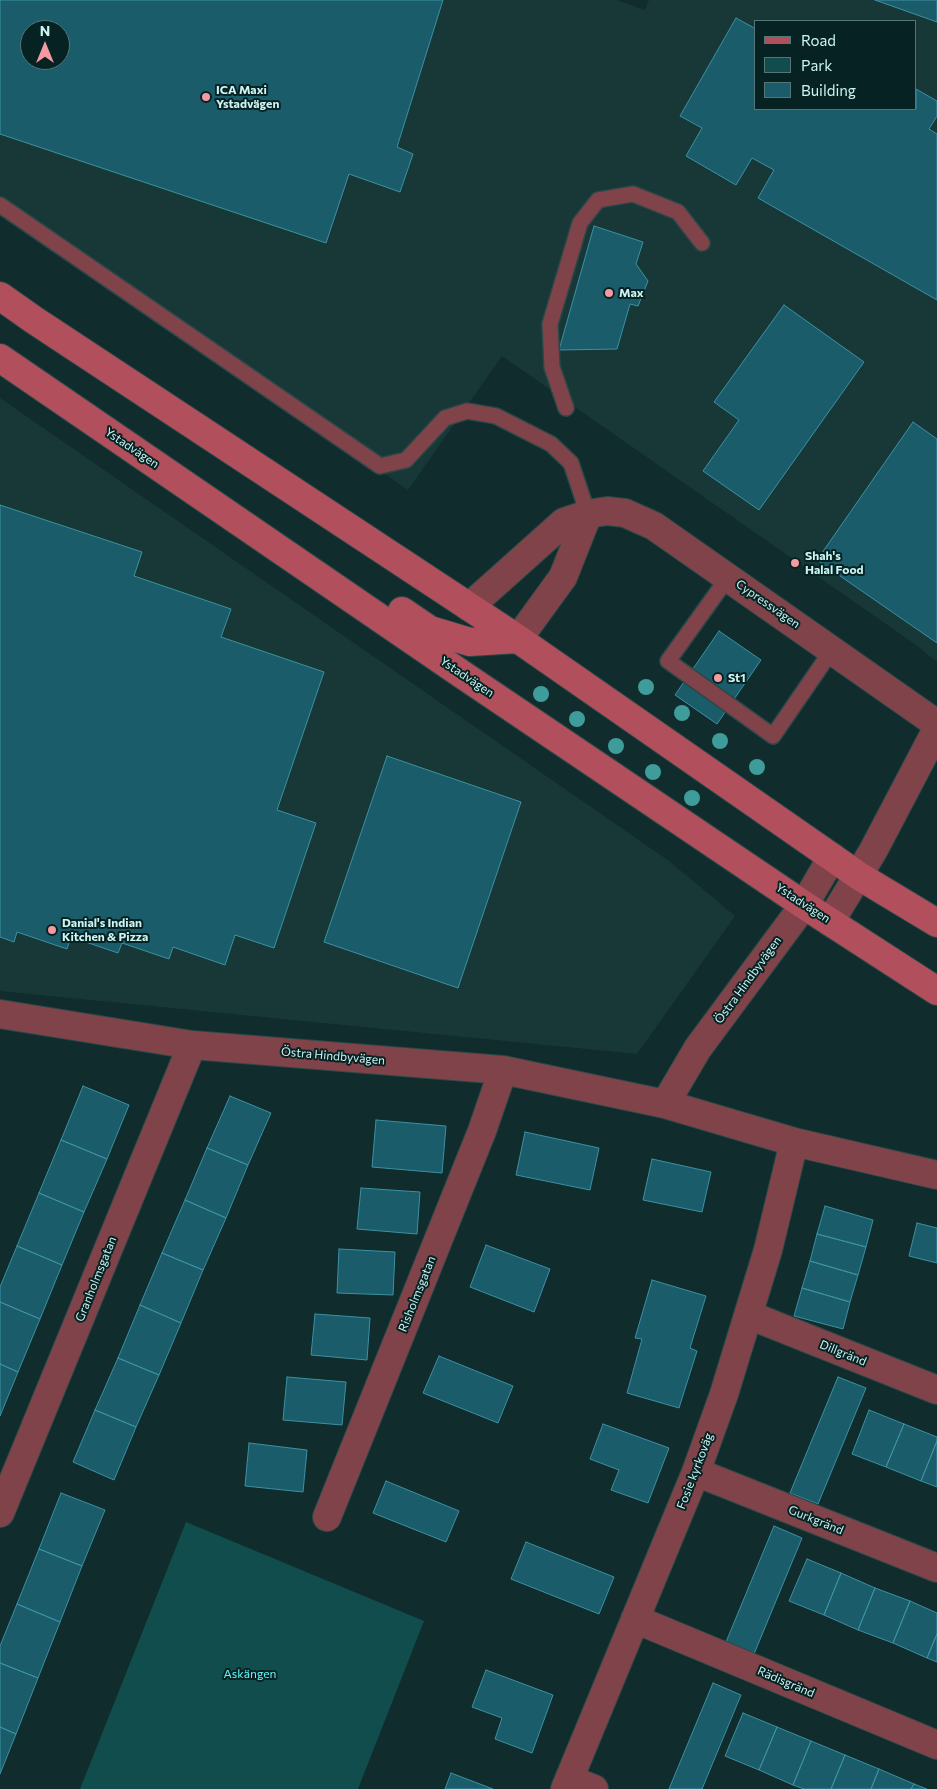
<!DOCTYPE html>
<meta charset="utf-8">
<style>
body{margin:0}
#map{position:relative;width:937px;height:1789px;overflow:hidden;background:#102c2c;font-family:Commissioner,sans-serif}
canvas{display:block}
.legend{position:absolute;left:754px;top:20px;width:162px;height:90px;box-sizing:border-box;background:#062222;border:1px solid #557676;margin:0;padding:6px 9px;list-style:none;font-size:15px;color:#cbf4f3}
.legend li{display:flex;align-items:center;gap:10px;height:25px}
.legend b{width:25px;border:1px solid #557676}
.north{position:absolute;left:20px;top:20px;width:50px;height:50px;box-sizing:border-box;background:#062222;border:1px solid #557676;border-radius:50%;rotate:0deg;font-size:14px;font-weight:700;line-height:20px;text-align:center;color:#cbf4f3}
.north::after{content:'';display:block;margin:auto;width:18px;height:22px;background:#f49aa2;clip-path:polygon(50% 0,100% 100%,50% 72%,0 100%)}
</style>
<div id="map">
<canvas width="937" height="1789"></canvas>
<ul class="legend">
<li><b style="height:6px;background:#b1505c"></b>Road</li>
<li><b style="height:14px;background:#114d4d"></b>Park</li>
<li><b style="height:14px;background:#1a5c6a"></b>Building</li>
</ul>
<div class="north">N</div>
</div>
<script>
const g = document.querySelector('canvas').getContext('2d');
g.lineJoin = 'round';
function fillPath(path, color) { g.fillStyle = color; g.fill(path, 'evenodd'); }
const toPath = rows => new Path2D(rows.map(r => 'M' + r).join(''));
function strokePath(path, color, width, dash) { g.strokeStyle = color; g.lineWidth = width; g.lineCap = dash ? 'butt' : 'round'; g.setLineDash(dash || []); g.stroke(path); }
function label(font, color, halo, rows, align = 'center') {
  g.font = font + ' Commissioner,sans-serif'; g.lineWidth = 4; g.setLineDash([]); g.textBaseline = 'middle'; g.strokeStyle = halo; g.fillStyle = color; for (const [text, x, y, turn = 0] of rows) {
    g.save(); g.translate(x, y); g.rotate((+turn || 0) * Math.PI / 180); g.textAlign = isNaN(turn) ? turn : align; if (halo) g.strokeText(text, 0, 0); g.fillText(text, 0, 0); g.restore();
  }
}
fillPath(toPath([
 [0,0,616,0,645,10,649,0,937,0,937,662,916,645,502,356,408,490,0,208],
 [756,21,916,21,916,109,756,109],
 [30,30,60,30,60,60,30,60],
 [0,398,669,861,735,916,637,1054,0,991]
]), '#183838');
fillPath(toPath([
 [186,1522,424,1621,358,1789,80,1789]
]), '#114d4d');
const building = toPath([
 [0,0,443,0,397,147,413,154,400,192,349,174,326,243,0,134,0,0],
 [30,30,60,30,60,60,30,60,30,30],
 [875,0,937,0,937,22,875,0],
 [736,18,756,29,756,109,916,109,916,89,937,101,937,116,929,129,937,134,937,300,758,198,774,170,752,158,736,185,686,156,702,128,680,116,736,18],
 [594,226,643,242,636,264,648,281,638,306,630,304,617,349,559,350,594,226],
 [784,305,864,362,759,510,703,471,739,420,714,402,784,305],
 [913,422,937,439,937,643,817,560,913,422],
 [0,505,142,552,134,576,231,609,221,637,324,672,277,810,316,823,274,948,235,935,225,965,173,947,169,959,122,943,118,953,71,937,67,949,17,932,14,942,0,937,0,505],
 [719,631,761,660,717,724,675,695,719,631],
 [387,756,521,802,458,988,324,942,387,756],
 [83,1086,129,1105,107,1159,61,1140,83,1086],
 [230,1096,271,1113,248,1165,207,1148,230,1096],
 [376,1120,446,1126,442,1173,372,1167,376,1120],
 [525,1132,599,1148,590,1190,516,1175,525,1132],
 [61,1140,107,1159,84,1212,39,1193,61,1140],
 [207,1148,248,1165,226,1218,185,1200,207,1148],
 [652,1159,711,1172,702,1212,643,1200,652,1159],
 [361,1188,420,1192,417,1234,357,1229,361,1188],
 [39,1193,84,1212,62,1265,17,1246,39,1193],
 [185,1200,226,1218,203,1270,162,1253,185,1200],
 [825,1206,873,1220,866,1247,817,1234,825,1206],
 [917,1223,937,1228,937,1263,909,1256,917,1223],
 [817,1234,866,1247,858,1275,810,1261,817,1234],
 [486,1245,550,1269,534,1312,470,1287,486,1245],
 [17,1246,62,1265,40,1319,0,1302,0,1287,17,1246],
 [339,1249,395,1252,393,1295,337,1293,339,1249],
 [162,1253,203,1270,181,1323,140,1305,162,1253],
 [810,1261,858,1275,850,1302,802,1288,810,1261],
 [652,1280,706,1296,690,1348,697,1351,679,1408,627,1393,642,1339,635,1338,652,1280],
 [802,1288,850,1302,843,1329,794,1316,802,1288],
 [0,1302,40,1319,18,1372,0,1364,0,1302],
 [140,1305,181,1323,159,1375,118,1358,140,1305],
 [315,1314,370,1318,367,1360,311,1355,315,1314],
 [439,1356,513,1386,498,1423,423,1393,439,1356],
 [118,1358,159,1375,136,1427,95,1410,118,1358],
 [0,1364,18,1372,0,1416,0,1364],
 [287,1377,346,1382,342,1425,283,1420,287,1377],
 [838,1377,866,1388,818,1504,790,1493,838,1377],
 [95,1410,136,1427,114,1480,73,1462,95,1410],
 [869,1410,904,1424,886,1467,852,1454,869,1410],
 [603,1424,669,1448,648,1503,611,1490,619,1470,590,1459,603,1424],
 [904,1424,937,1437,937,1441,921,1481,886,1467,904,1424],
 [937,1441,937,1487,921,1481,937,1441],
 [249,1443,307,1450,303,1492,245,1486,249,1443],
 [386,1481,459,1511,446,1542,373,1513,386,1481],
 [61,1493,105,1510,82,1566,39,1549,61,1493],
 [774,1526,802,1538,754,1654,726,1642,774,1526],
 [526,1542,614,1577,599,1614,511,1579,526,1542],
 [39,1549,82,1566,60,1622,17,1604,39,1549],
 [807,1559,841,1573,824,1615,789,1601,807,1559],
 [841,1573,875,1588,858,1630,824,1615,841,1573],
 [875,1588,910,1601,893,1643,858,1630,875,1588],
 [910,1601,937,1613,937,1634,927,1658,893,1643,910,1601],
 [17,1604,60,1622,38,1678,0,1663,0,1646,17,1604],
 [937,1634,937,1662,927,1658,937,1634],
 [0,1663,38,1678,16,1734,0,1727,0,1663],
 [486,1670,553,1695,532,1753,495,1739,502,1718,472,1707,486,1670],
 [713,1683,741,1695,702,1789,669,1789,713,1683],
 [743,1713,777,1727,759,1770,725,1756,743,1713],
 [0,1727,16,1734,0,1774,0,1727],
 [777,1727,811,1741,793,1785,759,1770,777,1727],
 [811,1741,845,1755,831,1789,804,1789,793,1785,811,1741],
 [845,1755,879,1769,871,1789,831,1789,845,1755],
 [879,1769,914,1784,911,1789,871,1789,879,1769],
 [451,1773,493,1789,445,1789,451,1773],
 [914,1784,927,1789,911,1789,914,1784]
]);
fillPath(building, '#1a5c6a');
strokePath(building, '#3c91a3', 1);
const lane = toPath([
 [0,205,380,466,406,460,445,418,467,411,496,416,551,444,571,463,588,514],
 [566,408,552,367,550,324,580,223,598,200,633,194,678,212,702,243],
 [729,576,668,661,773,736,832,650]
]);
const street = toPath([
 [469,607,564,522,588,514,607,511,625,513,654,526,937,724],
 [518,639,563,577,588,514],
 [830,922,873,851,937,729],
 [0,1014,192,1045,503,1070,665,1104,794,1142,937,1175],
 [665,1104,698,1048,804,905,832,857],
 [749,1315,937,1390],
 [696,1472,937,1568],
 [0,1513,192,1045],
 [327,1517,482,1131,503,1070],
 [635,1619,937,1745],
 [569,1779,594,1789],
 [565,1789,696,1472,724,1394,768,1250,794,1142]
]);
const secondary = toPath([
 [0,296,34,320,518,639,859,876,937,923],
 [0,358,463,675,804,905,937,991],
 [402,611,430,630,470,642,518,639]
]);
strokePath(lane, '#2a4848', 18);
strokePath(street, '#2a4848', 30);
strokePath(secondary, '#2a4848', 30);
strokePath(lane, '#804349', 15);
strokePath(street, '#804349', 28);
strokePath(secondary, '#b1505c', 28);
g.fillStyle = '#3e9c9b';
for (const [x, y] of [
 [646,687],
 [541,694],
 [682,713],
 [577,719],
 [720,741],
 [616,746],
 [757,767],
 [653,772],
 [692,798]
]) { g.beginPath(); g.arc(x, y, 8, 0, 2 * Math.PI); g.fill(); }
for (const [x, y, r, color] of [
 [206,97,5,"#f49aa2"],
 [609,293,5,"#f49aa2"],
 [795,563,5,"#f49aa2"],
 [718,678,5,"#f49aa2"],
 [52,930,5,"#f49aa2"]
]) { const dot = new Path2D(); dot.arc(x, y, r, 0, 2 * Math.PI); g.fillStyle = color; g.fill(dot); strokePath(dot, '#062222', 2); }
label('bold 12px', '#cbf4f3', '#062222', [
 ["ICA Maxi",216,90],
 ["Ystadvägen",216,104],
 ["Max",619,293],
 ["Shah's",805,556],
 ["Halal Food",805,570],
 ["St1",728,678],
 ["Danial's Indian",62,923],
 ["Kitchen & Pizza",62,937]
], 'left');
label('12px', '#cbf4f3', '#062222', [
 ["Ystadvägen",132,448,34],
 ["Cypressvägen",768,604,35],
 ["Ystadvägen",467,677,34],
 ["Ystadvägen",803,903,33],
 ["Östra Hindbyvägen",748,980,-54],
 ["Östra Hindbyvägen",333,1056,5],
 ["Granholmsgatan",96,1279,-68],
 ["Risholmsgatan",417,1294,-68],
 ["Dillgränd",843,1353,22],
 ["Fosie kyrkoväg",695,1471,-69],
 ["Gurkgränd",816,1520,22],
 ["Rädisgränd",786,1682,23]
]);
label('12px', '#63f7f6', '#062222', [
 ["Askängen",250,1674]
]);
</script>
